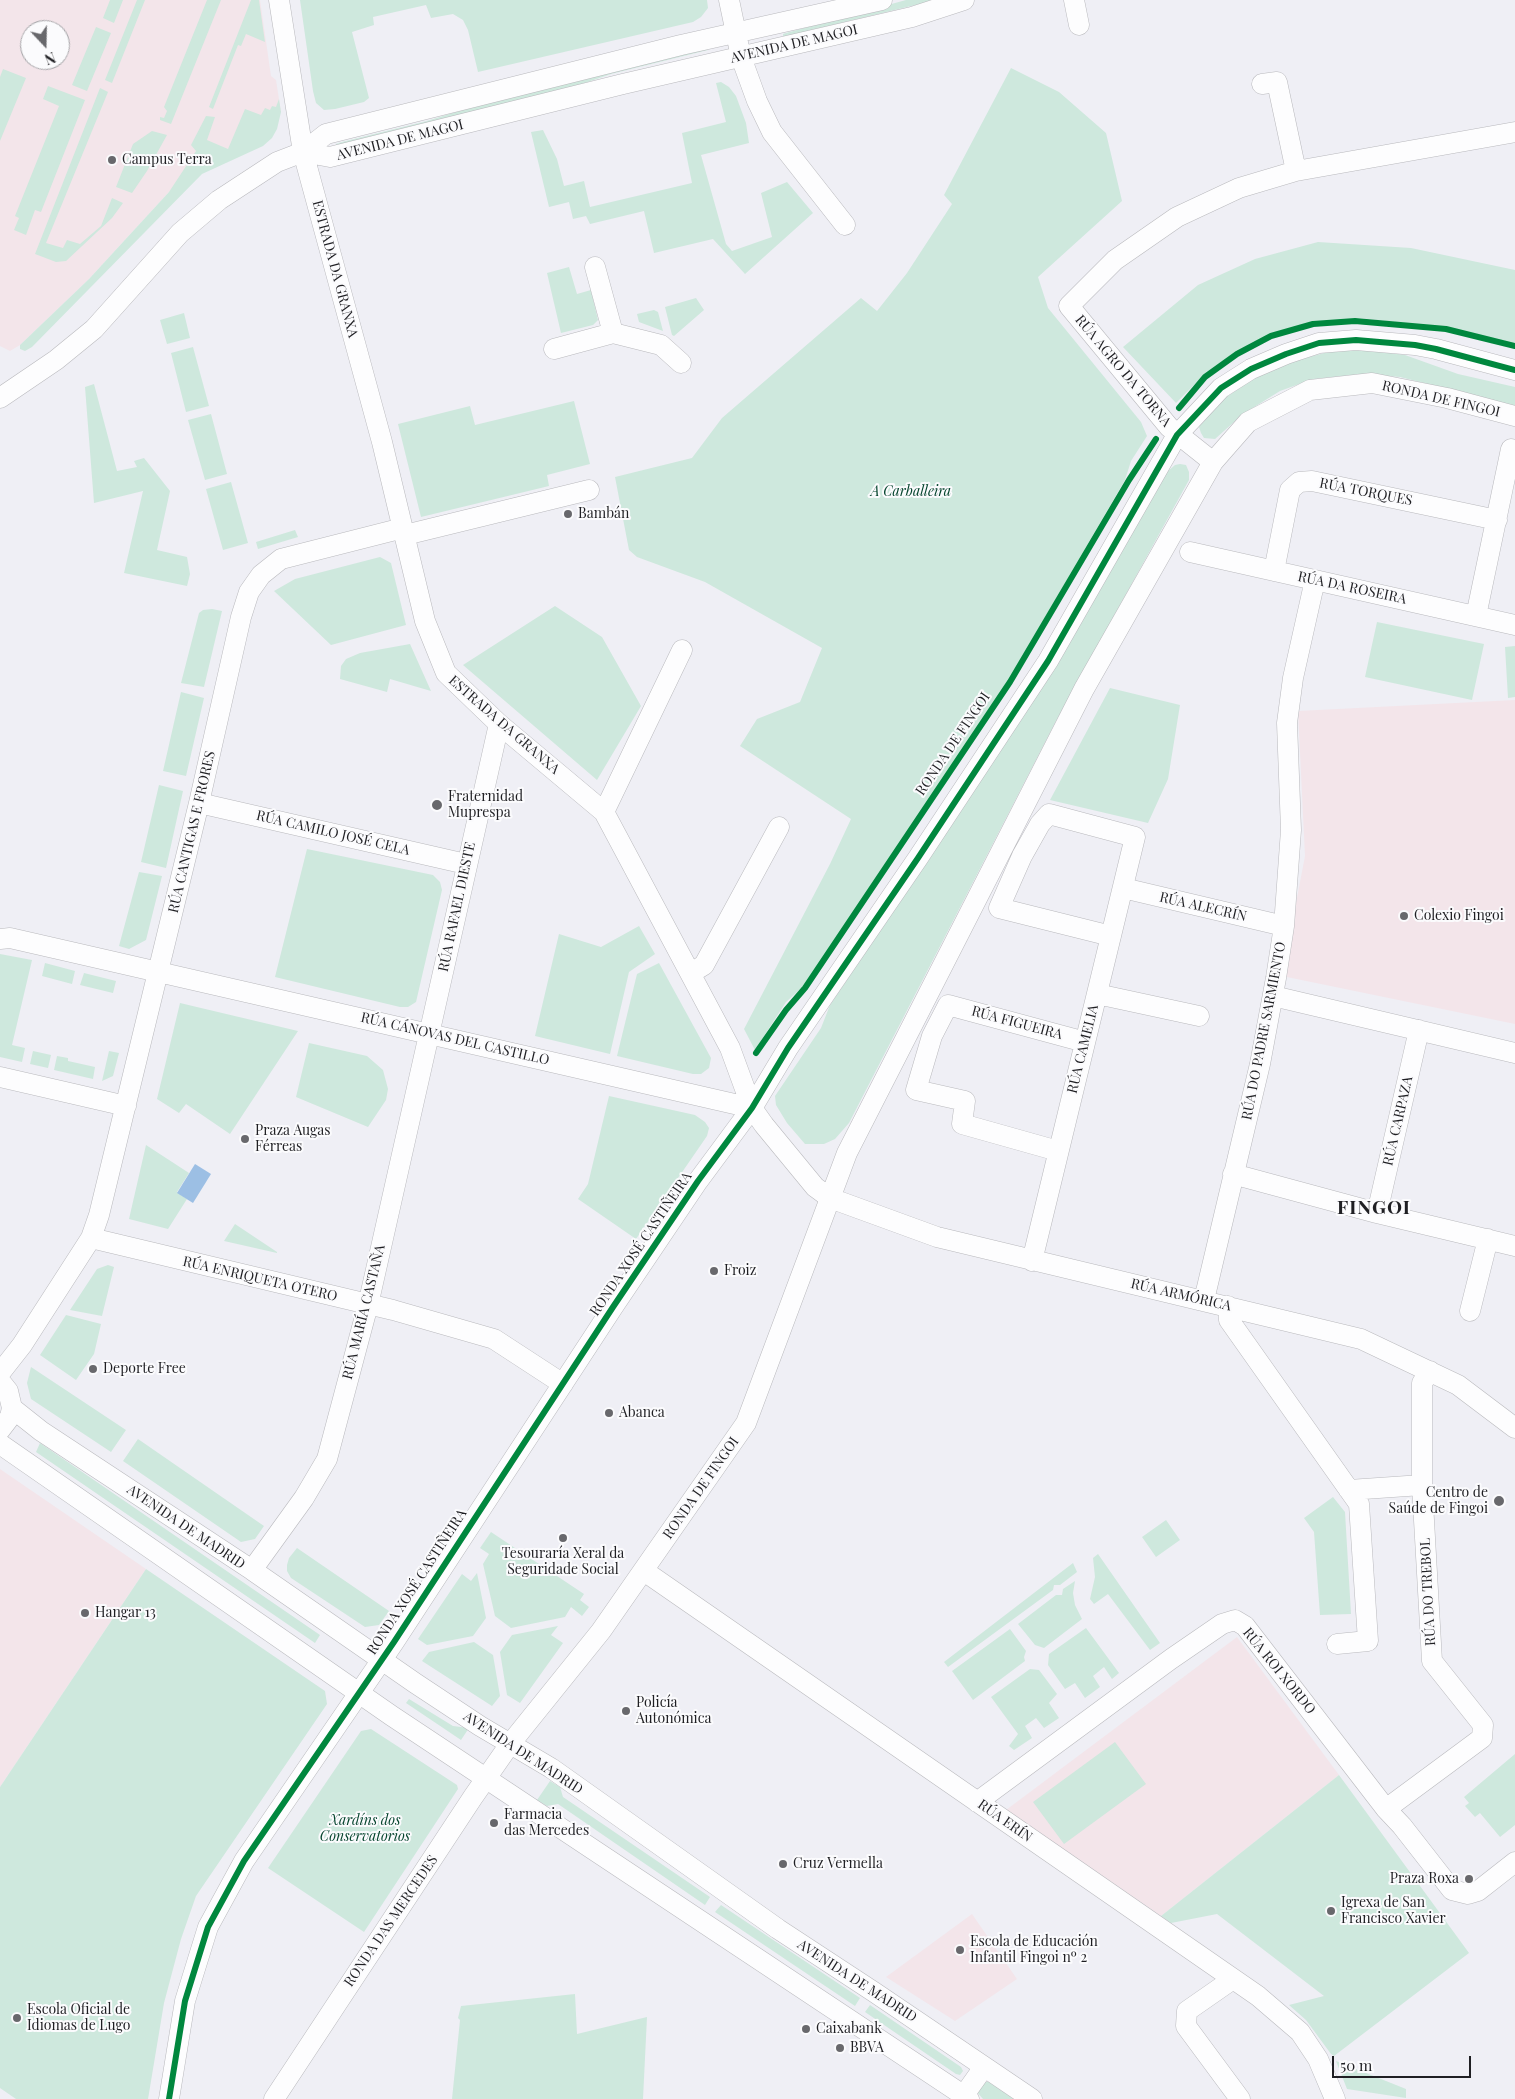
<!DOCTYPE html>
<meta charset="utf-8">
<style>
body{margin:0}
#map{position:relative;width:1515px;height:2099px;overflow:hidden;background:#efeff5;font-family:"Playfair Display",serif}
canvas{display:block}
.north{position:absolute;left:20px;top:20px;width:50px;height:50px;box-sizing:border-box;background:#fbfbfd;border:1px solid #a3a3a6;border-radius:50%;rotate:159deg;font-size:14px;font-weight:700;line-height:20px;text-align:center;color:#1f1f23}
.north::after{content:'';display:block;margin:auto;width:18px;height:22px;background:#68686c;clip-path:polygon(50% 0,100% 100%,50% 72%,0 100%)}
.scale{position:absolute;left:1332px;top:2056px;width:139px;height:22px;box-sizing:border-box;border:2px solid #1f1f23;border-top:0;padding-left:6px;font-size:15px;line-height:18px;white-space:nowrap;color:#1f1f23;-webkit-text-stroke:4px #fbfbfd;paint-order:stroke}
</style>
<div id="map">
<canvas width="1515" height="2099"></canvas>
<div class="north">N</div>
<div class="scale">50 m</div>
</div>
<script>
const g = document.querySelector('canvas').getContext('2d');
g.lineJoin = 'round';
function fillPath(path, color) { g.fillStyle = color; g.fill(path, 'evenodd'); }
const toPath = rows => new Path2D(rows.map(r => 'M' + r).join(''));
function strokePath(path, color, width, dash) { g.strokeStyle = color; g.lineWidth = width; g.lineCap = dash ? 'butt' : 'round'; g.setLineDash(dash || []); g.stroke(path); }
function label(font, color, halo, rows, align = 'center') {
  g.font = font + ' "Playfair Display",serif'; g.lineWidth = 4; g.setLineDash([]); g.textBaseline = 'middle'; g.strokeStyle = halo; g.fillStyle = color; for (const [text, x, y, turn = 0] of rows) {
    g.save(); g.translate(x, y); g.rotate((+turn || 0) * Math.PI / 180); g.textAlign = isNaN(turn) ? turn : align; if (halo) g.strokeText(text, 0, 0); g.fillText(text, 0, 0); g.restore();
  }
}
fillPath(toPath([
 [0,0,260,0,271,76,276,80,281,112,169,192,89,279,20,345,10,351,0,346],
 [30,30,60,30,60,60,30,60],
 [1515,700,1515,1024,1282,976,1305,856,1298,711],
 [0,1469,146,1569,0,1787],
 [1237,1637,1339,1775,1161,1916,1006,1810],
 [972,1914,1017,1979,955,2021,886,1977]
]), '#f3e5ea');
fillPath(toPath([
 [110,0,123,0,114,23,103,18],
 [137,0,145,0,112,83,105,80],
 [207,0,221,0,171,124,160,120,160,117,164,118,167,111,164,107],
 [251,0,259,0,265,42,246,34,241,46,238,45,213,109,209,107],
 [300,0,707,0,708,8,701,17,693,22,478,72,468,30,463,20,453,14,431,18,426,5,373,17,374,25,352,32,369,98,364,102,335,109,324,110,316,103,313,91],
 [906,0,936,0,783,37,783,34,786,33],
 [96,27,111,33,87,91,72,85],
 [708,47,708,50,611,74,547,96,336,148,336,144,342,142,427,121,478,105],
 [1011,68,1059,92,1106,133,1122,201,1038,277,1048,308,1141,422,1147,436,1131,461,1125,480,1011,676,805,985,786,1002,755,1050,744,1029,830,864,851,819,740,746,757,719,800,702,822,648,705,582,637,557,629,550,615,477,692,458,722,418,861,298,877,311,907,273,952,204,944,195],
 [3,69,26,78,0,141,0,77],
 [721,82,729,87,736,96,746,123,749,143,701,155,726,244,732,251,772,237,761,193,787,182,813,213,745,274,713,239,654,253,644,211,590,224,586,216,573,219,569,202,549,207,531,132,543,130,557,159,564,186,584,181,590,207,692,183,682,133,726,122,716,83],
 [48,86,85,100,41,212,35,210,26,235,14,230,19,218,15,216,59,106,43,99],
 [100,88,108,92,46,243,63,248,67,240,80,244,101,226,112,198,123,203,112,218,66,261,56,262,35,254],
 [279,99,281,112,277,129,272,138,263,146,202,174,32,347,25,351,20,349,20,345,89,279,169,192,196,151,191,145,206,116,215,117,207,140,228,149,245,109,261,115,265,108,270,110,272,106,276,107],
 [152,131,167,135,147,171,132,193,116,187,133,144],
 [1318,242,1411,248,1515,270,1515,344,1441,327,1359,318,1316,323,1275,333,1239,351,1205,374,1176,403,1123,347,1198,285,1255,259],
 [569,267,577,294,591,290,598,320,593,325,561,333,547,273],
 [696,298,704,310,674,336,672,335,665,307],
 [654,310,658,312,663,331,639,322,637,314],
 [184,313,190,338,167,344,160,320],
 [193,347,209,406,186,412,171,353],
 [1360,349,1405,355,1458,374,1515,387,1515,406,1400,377,1363,374,1313,379,1280,391,1243,414,1215,439,1204,438,1201,433,1199,427,1203,420,1225,398,1254,378,1286,363,1328,352],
 [94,384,117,471,137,467,134,461,144,458,170,491,157,550,187,557,190,574,187,586,124,573,143,491,94,503,85,387],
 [574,401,590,464,547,475,549,486,421,517,398,424,470,406,475,425],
 [211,414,227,474,205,480,188,420],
 [1180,464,1186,465,1189,472,1189,480,1056,721,849,1123,835,1139,824,1144,805,1144,787,1123,776,1105,775,1096,821,1028,830,1005,980,781,1167,472,1175,465],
 [231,482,248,543,223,550,206,489],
 [295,530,298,537,258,549,256,542],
 [380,557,391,563,406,625,331,645,274,591,295,579],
 [555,606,602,637,641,706,597,780,463,665],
 [212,609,222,611,204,687,181,683,199,613,203,610],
 [1377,622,1484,644,1472,700,1365,677],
 [410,644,431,691,390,679,387,692,340,679,341,666,346,659,360,653],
 [1515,646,1515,697,1508,698,1505,647],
 [1110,688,1180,705,1168,779,1148,823,1050,800],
 [181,692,204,698,186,776,163,771],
 [159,785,183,791,166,868,141,862],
 [307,849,433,875,440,882,442,890,416,1002,408,1007,400,1007,275,977],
 [139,872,162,876,146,940,129,949,119,946],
 [639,926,655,954,629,972,610,1054,535,1036,559,934,601,947],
 [0,954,32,960,12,1045,25,1048,22,1062,0,1057],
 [45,963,75,971,72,984,42,976],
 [659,963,711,1058,709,1068,701,1074,693,1074,617,1056,637,974],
 [84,973,116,981,113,993,80,985],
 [180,1003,298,1031,230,1134,186,1104,179,1113,157,1099],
 [309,1043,367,1056,383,1070,388,1089,386,1100,368,1127,296,1097],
 [33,1051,51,1055,48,1068,30,1064],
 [109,1051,119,1053,113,1076,102,1081],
 [57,1056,68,1058,68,1061,95,1067,93,1079,54,1070],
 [609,1096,695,1115,705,1122,709,1128,707,1136,636,1239,578,1199,588,1184],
 [146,1145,189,1173,177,1192,187,1199,168,1229,129,1219],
 [235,1224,277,1252,277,1253,224,1241],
 [108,1265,114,1267,102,1316,70,1310,97,1269],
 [66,1315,101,1324,94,1354,76,1380,40,1355],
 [31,1367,126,1430,111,1452,31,1399,27,1383],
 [138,1439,264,1526,255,1539,241,1542,123,1461],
 [40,1443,320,1635,315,1643,36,1452],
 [1333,1497,1345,1512,1351,1614,1320,1615,1314,1532,1304,1518],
 [1166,1520,1180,1540,1156,1557,1142,1537],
 [491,1532,584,1594,580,1600,589,1607,582,1616,571,1607,565,1617,511,1628,495,1616,483,1564,489,1554,480,1548],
 [297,1548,389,1611,379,1625,365,1627,291,1578,287,1571,287,1565,289,1558],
 [1098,1554,1160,1643,1150,1650,1108,1594,1094,1604,1090,1599,1095,1577,1093,1558],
 [1073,1563,1077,1572,1060,1585,1054,1585,1053,1590,948,1667,944,1662],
 [146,1569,325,1691,327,1704,196,1896,181,1939,164,2003,148,2099,16,2099,0,2088,0,1787],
 [477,1573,486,1618,473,1636,427,1645,418,1639,462,1574,471,1581],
 [1075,1581,1073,1593,1075,1605,1082,1619,1044,1648,1035,1645,1018,1624,1056,1595,1062,1595,1063,1589],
 [558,1626,551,1635,563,1643,520,1703,507,1695,500,1652,512,1635],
 [1086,1628,1119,1673,1112,1679,1104,1667,1093,1676,1100,1687,1085,1698,1075,1683,1065,1689,1048,1665,1049,1654],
 [1010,1629,1026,1651,1024,1657,1025,1661,973,1700,952,1671],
 [474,1642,493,1655,500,1696,492,1706,422,1661,429,1652],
 [1030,1669,1039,1670,1057,1694,1049,1703,1059,1718,1044,1728,1036,1718,1025,1726,1032,1738,1014,1750,1009,1746,1018,1734,991,1697],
 [409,1699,453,1726,469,1728,461,1740,406,1703],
 [371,1729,457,1785,458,1789,364,1932,268,1868,361,1731],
 [1115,1742,1146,1784,1064,1844,1033,1802],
 [1515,1754,1515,1825,1500,1837,1480,1813,1475,1817,1465,1806,1469,1803,1464,1797],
 [1339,1775,1469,1953,1334,2056,1331,2054,1306,2020,1289,2005,1324,1996,1217,1914,1171,1923,1161,1916],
 [550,1781,560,1787,563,1797,710,1897,705,1905,558,1804,547,1806,537,1800],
 [721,1905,860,1998,855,2006,715,1912],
 [575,1994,577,2034,647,2017,643,2099,452,2099,460,2020,458,2018,461,2006],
 [870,2005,961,2067,963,2071,960,2075,956,2074,865,2012],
 [1336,2061,1406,2089,1406,2098,1347,2089],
 [982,2082,989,2082,1014,2099,983,2099,976,2091]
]), '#cee8dd');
fillPath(toPath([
 [195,1164,211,1174,193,1203,177,1193]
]), '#9cbfe4');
const minor = toPath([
 [279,0,303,152,382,442,425,621,446,673,499,724,604,812,730,1048,752,1108,764,1125,815,1187,830,1198,937,1237,1361,1339,1458,1385,1515,1428],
 [729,0,741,57,757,101,772,132,845,225],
 [1074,0,1079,25],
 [1262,84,1277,82,1296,171],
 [303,152,330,157,623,84,912,17,964,0],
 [595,267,613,333,661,345,681,363],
 [554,349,613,333],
 [0,398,56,360,94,329,180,233,219,200,277,162,303,152,326,134,681,45,882,0],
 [1213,462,1169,427,1069,306,1115,260,1177,217,1239,188,1296,171,1515,132],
 [405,535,589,490],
 [1190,552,1515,625],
 [1274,571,1290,490,1299,482,1312,481,1497,520],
 [1476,616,1511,449],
 [199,803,466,864],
 [604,812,682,650],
 [1123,888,1284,926],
 [0,939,10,938,752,1108],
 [691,973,704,965,779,827],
 [1097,994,1199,1016],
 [1273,996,1515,1053],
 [0,1077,126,1106],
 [1058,1151,962,1124,965,1101,916,1090,932,1036,948,1005,1085,1042],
 [1233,1174,1377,1213,1515,1246],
 [1377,1213,1419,1030],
 [91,1238,393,1310,494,1339,563,1384],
 [1032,1261,1135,837,1049,814,1040,824,1022,856,999,908,1111,936],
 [1204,1300,1260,1064,1276,978,1284,926,1291,830,1287,723,1293,678,1315,580],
 [1228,1306,1229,1320,1359,1504,1368,1641,1337,1644],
 [1470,1311,1488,1239],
 [0,1373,22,1345,91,1238,99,1215,199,803,241,617,249,592,261,575,281,559,403,528],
 [0,1381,8,1391,12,1408,10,1417,0,1430],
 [12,1408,41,1431,252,1570,415,1683,480,1726,551,1768,778,1929,874,1992,1032,2099],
 [0,1444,392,1716,969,2099],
 [1349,1490,1422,1485],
 [252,1570,304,1498,327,1459,368,1305,499,724],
 [644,1571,1258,1996,1300,2032,1318,2059,1335,2099],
 [977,1802,1171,1659,1222,1624,1235,1620,1245,1626,1386,1809,1402,1826,1452,1890,1468,1894,1478,1891,1515,1862],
 [1386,1809,1482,1738,1483,1725,1432,1661,1422,1485,1422,1383,1430,1371],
 [1233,1979,1187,2011,1186,2026,1240,2099],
 [964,2095,984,2067],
 [169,2099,185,2001,208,1927,244,1861,394,1642,613,1307,698,1181,752,1108,788,1048,918,858,1048,661,1177,435,1221,388,1251,369,1286,354,1319,343,1356,340,1415,345,1436,349,1515,370],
 [274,2099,473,1797,510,1744,601,1631,746,1423,847,1153,1084,689,1213,462,1248,422,1310,390,1372,383,1447,398,1515,416]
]);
strokePath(minor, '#b9b9bd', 21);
strokePath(minor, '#fdfdfe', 20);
strokePath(toPath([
 [1179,408,1205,377,1237,354,1271,336,1313,324,1355,321,1446,329,1515,346],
 [756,1053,786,1010,805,988,1010,682,1129,480,1156,439],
 [169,2099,185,2001,208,1927,244,1861,394,1642,613,1307,698,1181,752,1108,788,1048,918,858,1048,661,1177,435,1221,388,1251,369,1286,354,1319,343,1356,340,1415,345,1436,349,1515,370]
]), '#00873e', 6);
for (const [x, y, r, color] of [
 [112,160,5,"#68686c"],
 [568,514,5,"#68686c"],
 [437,805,6,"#68686c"],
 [1404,916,5,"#68686c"],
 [245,1139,5,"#68686c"],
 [714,1271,5,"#68686c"],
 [93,1369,5,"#68686c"],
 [609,1413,5,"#68686c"],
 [1499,1501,6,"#68686c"],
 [563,1538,5,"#68686c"],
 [85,1613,5,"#68686c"],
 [626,1711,5,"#68686c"],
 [494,1823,5,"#68686c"],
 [783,1864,5,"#68686c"],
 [1469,1879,5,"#68686c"],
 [1331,1911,5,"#68686c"],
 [960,1950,5,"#68686c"],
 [17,2018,5,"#68686c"],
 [806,2029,5,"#68686c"],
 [840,2048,5,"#68686c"]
]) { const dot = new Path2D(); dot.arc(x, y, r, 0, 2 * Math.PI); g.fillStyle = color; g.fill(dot); strokePath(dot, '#fbfbfd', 2); }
label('14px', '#1f1f23', '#fbfbfd', [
 ["AVENIDA DE MAGOI",794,44,-13],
 ["AVENIDA DE MAGOI",400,140,-14],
 ["ESTRADA DA GRANXA",335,269,75],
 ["RÚA AGRO DA TORNA",1123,371,50],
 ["RONDA DE FINGOI",1441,399,13],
 ["RÚA TORQUES",1366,492,11],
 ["RÚA DA ROSEIRA",1352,588,12],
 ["ESTRADA DA GRANXA",504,725,41],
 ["RONDA DE FINGOI",953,744,-56],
 ["RÚA CANTIGAS E FRORES",192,832,-77],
 ["RÚA CAMILO JOSÉ CELA",333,833,13],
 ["RÚA RAFAEL DIESTE",457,907,-78],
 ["RÚA ALECRÍN",1203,907,13],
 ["RÚA FIGUEIRA",1017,1023,15],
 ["RÚA DO PADRE SARMIENTO",1264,1031,-79],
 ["RÚA CÁNOVAS DEL CASTILLO",455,1039,13],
 ["RÚA CAMELIA",1083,1049,-76],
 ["RÚA CARPAZA",1398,1121,-77],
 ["RONDA XOSÉ CASTIÑEIRA",641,1244,-56],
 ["RÚA ENRIQUETA OTERO",260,1279,13],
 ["RÚA ARMÓRICA",1181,1295,13],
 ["RÚA MARÍA CASTAÑA",364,1312,-76],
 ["RONDA DE FINGOI",701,1488,-55],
 ["AVENIDA DE MADRID",186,1527,34],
 ["RONDA XOSÉ CASTIÑEIRA",417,1582,-57],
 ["RÚA DO TREBOL",1428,1592,-93],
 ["RÚA ROI XORDO",1279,1671,51],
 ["AVENIDA DE MADRID",523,1753,33],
 ["RÚA ERÍN",1005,1821,35],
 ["RONDA DAS MERCEDES",391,1921,-56],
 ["AVENIDA DE MADRID",857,1981,33]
]);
label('14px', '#1f1f23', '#fbfbfd', [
 ["Campus Terra",122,160],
 ["Bambán",578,514],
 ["Fraternidad",448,797],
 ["Muprespa",448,813],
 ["Colexio Fingoi",1414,916],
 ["Praza Augas",255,1131],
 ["Férreas",255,1147],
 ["Froiz",724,1271],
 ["Deporte Free",103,1369],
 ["Abanca",619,1413],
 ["Centro de",1488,1493,"right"],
 ["Saúde de Fingoi",1488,1509,"right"],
 ["Tesouraría Xeral da",563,1554,"center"],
 ["Seguridade Social",563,1570,"center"],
 ["Hangar 13",95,1613],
 ["Policía",636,1703],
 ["Autonómica",636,1719],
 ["Farmacia",504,1815],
 ["das Mercedes",504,1831],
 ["Cruz Vermella",793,1864],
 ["Praza Roxa",1459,1879,"right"],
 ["Igrexa de San",1341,1903],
 ["Francisco Xavier",1341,1919],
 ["Escola de Educación",970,1942],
 ["Infantil Fingoi nº 2",970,1958],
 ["Escola Oficial de",27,2010],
 ["Idiomas de Lugo",27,2026],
 ["Caixabank",816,2029],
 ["BBVA",850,2048]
], 'left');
label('italic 14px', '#06452e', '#fbfbfd', [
 ["A Carballeira",911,492],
 ["Xardíns dos",365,1821],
 ["Conservatorios",365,1837]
]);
g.letterSpacing = '1px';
label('bold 19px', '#1f1f23', '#fbfbfd', [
 ["FINGOI",1374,1208]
]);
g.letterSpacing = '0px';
</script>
